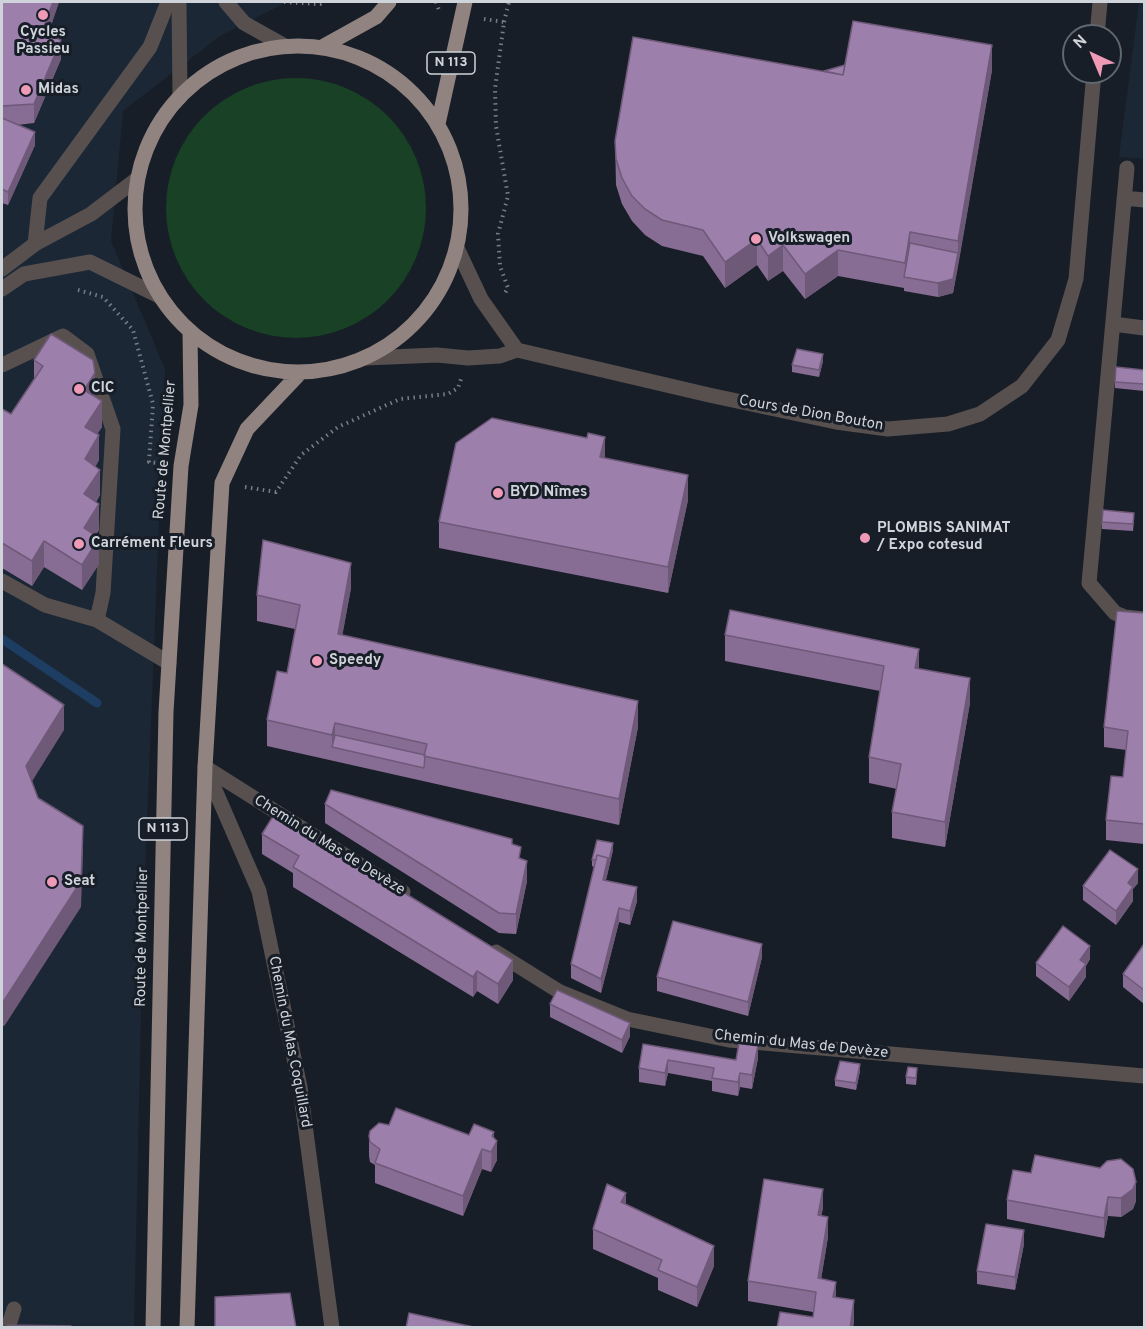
<!DOCTYPE html>
<meta charset="utf-8">
<style>
body{margin:0}
#map{position:relative;width:1146px;height:1329px;overflow:hidden;background:#171e27;font-family:Overpass,sans-serif}
canvas{display:block}
.frame{position:absolute;inset:0;border:3px solid #cfd4da;pointer-events:none}
.north{position:absolute;left:1062px;top:24px;width:60px;height:60px;box-sizing:border-box;background:#171e27;border:2px solid #61676f;border-radius:50%;rotate:316deg;font-size:16px;font-weight:700;line-height:24px;text-align:center;color:#cfd4da}
.north::after{content:'';display:block;margin:auto;width:21px;height:27px;background:#ef9ab7;clip-path:polygon(50% 0,100% 100%,50% 72%,0 100%)}
</style>
<div id="map">
<canvas width="1146" height="1329"></canvas>
<div class="frame"></div>
<div class="north">N</div>
</div>
<script>
const g = document.querySelector('canvas').getContext('2d');
g.lineJoin = 'round';
function fillPath(path, color) { g.fillStyle = color; g.fill(path, 'evenodd'); }
const toPath = rows => new Path2D(rows.map(r => 'M' + r).join(''));
function strokePath(path, color, width, dash) { g.strokeStyle = color; g.lineWidth = width; g.lineCap = dash ? 'butt' : 'round'; g.setLineDash(dash || []); g.stroke(path); }
function label(font, color, halo, rows, align = 'center') {
  g.font = font + ' Overpass,sans-serif'; g.lineWidth = 6; g.setLineDash([]); g.textBaseline = 'middle'; g.strokeStyle = halo; g.fillStyle = color; for (const [text, x, y, turn = 0] of rows) {
    g.save(); g.translate(x, y); g.rotate((+turn || 0) * Math.PI / 180); g.textAlign = isNaN(turn) ? turn : align; if (halo) g.strokeText(text, 0, 0); g.fillText(text, 0, 0); g.restore();
  }
}
fillPath(toPath([
 [2,2,287,2,220,36,123,111,111,241,165,369,143,924,134,1327,2,1328],
 [1139,2,1144,2,1144,159,1119,157]
]), '#1c2735');
fillPath(toPath([
 '166 208a130 130 0 1 1 260 0a130 130 0 1 1-260 0Z'
]), '#184126');
strokePath(toPath([
 [2,639,97,703]
]), '#1d3d62', 9);
strokePath(toPath([
 [284,2,320,4,325,2],
 [436,2,439,10],
 [484,19,504,22,495,89,496,126,508,196,498,234,500,266,508,288,505,293],
 [504,22,509,2],
 [78,290,103,297,133,330,153,404,149,462,157,463],
 [245,487,276,492,301,455,338,427,400,399,448,394,458,388,461,379]
]), '#787e85', 4, [1.5, 4.5]);
strokePath(toPath([
 [1127,168,1089,583,1115,613,1125,617,1144,619],
 [1124,198,1144,200],
 [1113,324,1144,328],
 [2,365,63,336,87,354,113,429,103,593,97,620],
 [2,581,45,605,97,620,169,663],
 [8,1328,14,1309]
]), '#57504f', 15);
strokePath(toPath([
 [1097,36,1100,2],
 [35,244,40,198,150,47,168,2],
 [457,248,481,299,517,350],
 [366,358,437,355,468,358,500,356,517,350,709,395,836,422,888,429,948,424,980,414,1022,386,1058,340,1076,279,1094,72],
 [205,767,403,892],
 [205,767,259,891,300,1087,332,1328],
 [496,952,560,992,627,1019,729,1040,1144,1076]
]), '#57504f', 15);
strokePath(toPath([
 [179,2,180,97],
 [226,2,244,23,285,46],
 [2,269,35,244,91,214,137,179],
 [2,289,24,274,90,262,159,296]
]), '#57504f', 15);
strokePath(toPath([
 '135 209a163 163 0 1 1 326 0a163 163 0 1 1-326 0Z',
 [322,47,376,17,389,2],
 [438,124,465,2],
 [153,1328,166,712,181,466,191,405,190,332],
 [187,1328,205,767,222,483,247,429,300,373]
]), '#918380', 15);
fillPath(toPath([
 [2,2,59,2,48,34,61,59,34,123,17,125,35,145,8,205,2,203],
 [992,70,953,293,938,297,904,291,904,288,838,276,805,299,783,271,768,281,757,265,725,288,703,256,662,246,645,235,632,221,622,204,616,185,615,141,824,71],
 [34,360,95,397,102,427,97,434,99,460,95,467,100,495,96,502,99,530,95,536,99,564,82,590,44,567,32,586,2,568,2,409,11,414,34,379],
 [823,361,819,377,792,372,792,365],
 [1144,370,1144,391,1115,388,1115,382],
 [605,458,688,500,668,593,439,548,439,522],
 [1134,520,1133,531,1102,529,1102,522],
 [351,588,342,635,638,727,619,825,267,746,267,720,287,673,295,629,257,621,257,595],
 [1144,613,1144,844,1106,840,1106,820,1123,777,1126,750,1104,747,1104,727],
 [725,635,919,669,970,703,945,847,892,838,892,812,897,789,869,783,869,757,880,691,725,661],
 [325,804,512,844,521,859,527,881,516,934,499,933,325,823],
 [262,834,513,980,498,1004,477,991,473,997,293,887,293,873,262,854],
 [613,850,606,880,637,901,630,925,619,922,601,993,571,978,571,964,594,867,592,866,592,860],
 [1138,883,1133,889,1133,901,1116,925,1083,900,1083,886],
 [1144,944,1144,1004,1123,987,1123,974],
 [762,957,748,1016,657,991,657,977],
 [1090,959,1086,966,1086,977,1069,1001,1036,976,1036,963],
 [550,1004,630,1036,622,1053,550,1017],
 [643,1044,736,1060,758,1058,752,1089,740,1087,738,1096,712,1091,712,1081,668,1073,665,1086,639,1082,639,1068],
 [860,1071,856,1090,835,1086,835,1080],
 [917,1075,916,1085,906,1084,906,1077],
 [469,1135,494,1138,497,1160,491,1172,482,1169,463,1216,375,1183,375,1165,370,1162,369,1156,369,1136],
 [1013,1170,1136,1201,1133,1209,1121,1217,1108,1216,1104,1238,1007,1219,1007,1200],
 [626,1205,714,1266,697,1307,658,1290,658,1278,593,1249,593,1229],
 [823,1208,821,1215,828,1237,821,1279,854,1320,853,1328,777,1328,813,1317,813,1312,748,1301,748,1281],
 [1024,1244,1015,1290,977,1284,977,1271]
]), '#876d94');
fillPath(toPath([
 [53,2,59,2,42,52,42,32],
 [61,40,61,59,34,123,34,104],
 [992,45,992,70,958,267,958,241],
 [35,132,35,145,8,205,8,192],
 [910,232,910,257,905,278,905,263],
 [757,239,757,265,725,288,725,262],
 [783,245,783,271,768,281,768,256],
 [838,250,838,276,805,299,805,274],
 [958,253,958,267,953,293,938,297,938,283],
 [823,354,823,361,819,377,819,370],
 [95,373,95,398,84,390],
 [102,401,102,427,85,452,85,427],
 [99,435,99,460,85,485,85,459],
 [605,437,605,462,600,457],
 [100,470,100,495,84,519,84,494],
 [688,475,688,500,668,593,668,567],
 [99,504,99,530,84,553,84,528],
 [99,538,99,564,82,590,82,565],
 [44,541,44,567,32,586,32,561],
 [351,563,351,588,338,660,338,634],
 [919,649,919,674,915,668],
 [970,678,970,703,945,847,945,822],
 [638,701,638,727,619,825,619,799],
 [64,705,64,730,26,791,26,766],
 [335,723,335,747,332,747,332,735],
 [83,826,83,852,81,907,5,1025,2,1027,2,1002],
 [613,843,613,850,603,893,603,880,608,858],
 [527,861,527,881,516,934,516,914],
 [1138,869,1138,883,1133,889,1133,901,1116,925,1116,911,1128,883],
 [637,887,637,901,630,925,630,911],
 [619,908,619,922,601,993,601,979],
 [762,944,762,957,748,1016,748,1002],
 [1090,946,1090,959,1086,966,1086,977,1069,1001,1069,987,1080,960],
 [513,960,513,980,498,1004,498,984],
 [477,971,477,991,473,997,473,977],
 [630,1023,630,1036,622,1053,622,1040],
 [758,1045,758,1058,752,1089,752,1075],
 [668,1060,668,1073,665,1086,665,1073],
 [860,1064,860,1071,856,1090,856,1083],
 [740,1073,740,1087,738,1096,738,1082],
 [494,1132,494,1147,497,1141,497,1160,491,1172,492,1136],
 [482,1149,482,1169,463,1216,463,1196],
 [1136,1182,1136,1201,1133,1209,1121,1217,1121,1198],
 [823,1189,823,1208,818,1234,818,1215],
 [626,1193,626,1213,621,1202],
 [1108,1197,1108,1216,1104,1238,1104,1218],
 [828,1217,828,1237,818,1298,818,1278],
 [1024,1230,1024,1244,1015,1290,1015,1277],
 [714,1246,714,1266,697,1307,697,1287],
 [836,1282,836,1302,833,1297],
 [854,1300,854,1320,853,1328,850,1328]
]), '#6e5978');
const building = toPath([
 [2,2,53,2,42,32,61,40,34,104,2,106,2,2],
 [853,21,992,45,958,241,910,232,905,263,838,250,805,274,783,245,768,256,757,239,725,262,703,230,662,220,645,209,632,196,622,178,616,159,615,141,633,37,843,75,853,21],
 [845,65,843,75,824,71,845,65],
 [2,118,35,132,8,192,2,189,2,118],
 [910,243,958,253,953,279,938,283,904,277,910,243],
 [51,334,93,360,95,373,84,390,102,401,85,427,99,435,85,459,100,470,84,494,99,504,84,528,99,538,82,565,44,541,32,561,2,543,2,409,11,414,43,366,34,360,51,334],
 [797,349,823,354,819,370,792,365,797,349],
 [1116,367,1144,370,1144,384,1115,382,1116,367],
 [492,418,587,438,588,433,605,437,600,457,688,475,668,567,439,522,456,443,492,418],
 [1103,510,1134,513,1133,524,1102,522,1103,510],
 [263,540,351,563,338,634,638,701,619,799,424,756,427,744,335,723,332,735,267,720,277,671,287,673,300,605,257,595,263,540],
 [730,610,919,649,915,668,970,678,945,822,892,812,901,764,869,757,884,666,725,635,730,610],
 [1117,611,1144,613,1144,824,1106,820,1111,776,1123,777,1128,731,1104,727,1117,611],
 [2,664,64,705,26,766,38,798,83,826,81,881,5,999,2,1002,2,664],
 [335,735,425,755,424,768,332,747,335,735],
 [331,790,512,839,512,844,521,847,519,858,527,861,516,914,499,913,325,804,331,790],
 [275,813,513,960,498,984,477,971,473,977,293,867,299,856,262,834,275,813],
 [597,840,613,843,608,864,608,858,597,855,596,860,592,860,597,840],
 [1110,850,1138,869,1128,883,1133,887,1116,911,1083,886,1110,850],
 [597,855,608,858,603,880,637,887,630,911,619,908,601,979,571,964,597,855],
 [673,921,762,944,748,1002,657,977,673,921],
 [1063,926,1090,946,1080,960,1086,964,1069,987,1036,963,1063,926],
 [1144,944,1144,990,1123,974,1144,944],
 [557,990,630,1023,622,1040,550,1004,557,990],
 [739,1043,758,1045,752,1075,740,1073,738,1082,712,1078,714,1068,668,1060,665,1073,639,1068,643,1044,736,1060,739,1043],
 [840,1061,860,1064,856,1083,835,1080,840,1061],
 [908,1067,917,1068,916,1078,906,1077,908,1067],
 [396,1108,469,1135,474,1124,494,1132,492,1136,497,1141,491,1152,482,1149,463,1196,375,1163,380,1149,370,1142,369,1136,370,1131,379,1123,389,1125,396,1108],
 [1035,1155,1100,1168,1107,1161,1121,1159,1133,1169,1136,1182,1133,1189,1121,1198,1108,1197,1104,1218,1007,1200,1013,1170,1031,1173,1035,1155],
 [764,1179,823,1189,818,1215,828,1217,818,1278,836,1282,833,1297,854,1300,850,1328,777,1328,780,1312,813,1317,816,1292,748,1281,764,1179],
 [607,1184,626,1193,621,1202,714,1246,697,1287,658,1270,662,1260,593,1229,607,1184],
 [986,1224,1024,1230,1015,1277,977,1271,986,1224],
 [290,1293,296,1328,215,1328,215,1297,290,1293],
 [409,1313,478,1328,406,1328,409,1313],
 [8,1325,71,1326,70,1328,7,1328,8,1325]
]);
fillPath(building, '#9d7fac');
strokePath(building, '#6e5978', 1.5);
for (const [x, y, r, color] of [
 [43,15,6,"#ef9ab7"],
 [26,90,6,"#ef9ab7"],
 [756,239,6,"#ef9ab7"],
 [79,389,6,"#ef9ab7"],
 [498,493,6,"#ef9ab7"],
 [865,538,6,"#ef9ab7"],
 [79,544,6,"#ef9ab7"],
 [317,661,6,"#ef9ab7"],
 [52,882,6,"#ef9ab7"]
]) { const dot = new Path2D(); dot.arc(x, y, r, 0, 2 * Math.PI); g.fillStyle = color; g.fill(dot); strokePath(dot, '#171e27', 2); }
for (const [x, y, w] of [
 [451,63,48],
 [163,829,48]
]) { const box = new Path2D(); box.roundRect(x - w / 2, y - 11, w, 22, 4.5); g.fillStyle = '#171e27'; g.fill(box); strokePath(box, '#cfd4da', 1.5); }
label('bold 14px', '#cfd4da', null, [
 ["N 113",451,63],
 ["N 113",163,829]
]);
label('bold 15px', '#cfd4da', '#171e27', [
 ["Cycles",43,33,"center"],
 ["Passieu",43,50,"center"],
 ["Midas",38,90],
 ["Volkswagen",768,239],
 ["CIC",91,389],
 ["BYD Nîmes",510,493],
 ["PLOMBIS SANIMAT",877,529],
 ["/ Expo cotesud",877,546],
 ["Carrément Fleurs",91,544],
 ["Speedy",329,661],
 ["Seat",64,882]
], 'left');
label('15px', '#cfd4da', '#171e27', [
 ["Cours de Dion Bouton",811,414,10],
 ["Route de Montpellier",166,450,-85],
 ["Chemin du Mas de Devèze",329,846,32],
 ["Route de Montpellier",143,937,-89],
 ["Chemin du Mas Coquillard",289,1042,79],
 ["Chemin du Mas de Devèze",801,1045,6]
]);
</script>
